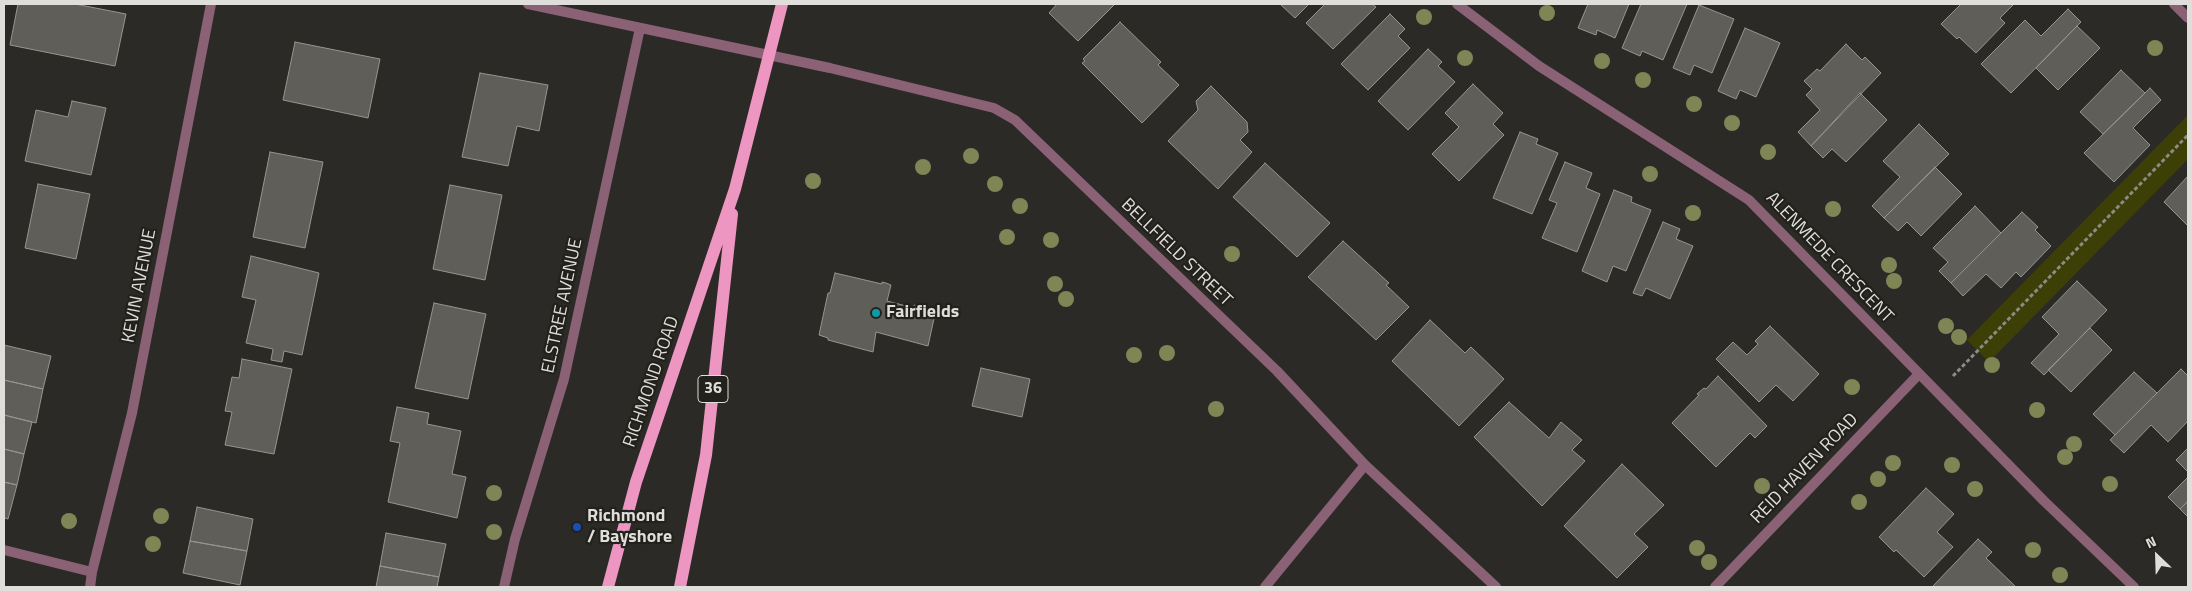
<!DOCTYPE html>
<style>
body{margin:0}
#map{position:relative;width:2192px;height:591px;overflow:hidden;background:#2c2a26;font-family:"Titillium Web",sans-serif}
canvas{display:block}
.frame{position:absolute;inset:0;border:5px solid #dfdedb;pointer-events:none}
.north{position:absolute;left:2132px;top:531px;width:50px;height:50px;-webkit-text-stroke:4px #22211c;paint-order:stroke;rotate:336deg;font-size:14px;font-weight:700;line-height:20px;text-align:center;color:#dfdedb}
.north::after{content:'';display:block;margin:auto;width:18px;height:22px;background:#dfdedb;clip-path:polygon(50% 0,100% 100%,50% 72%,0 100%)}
</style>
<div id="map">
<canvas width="2192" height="591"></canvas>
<div class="frame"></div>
<div class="north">N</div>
</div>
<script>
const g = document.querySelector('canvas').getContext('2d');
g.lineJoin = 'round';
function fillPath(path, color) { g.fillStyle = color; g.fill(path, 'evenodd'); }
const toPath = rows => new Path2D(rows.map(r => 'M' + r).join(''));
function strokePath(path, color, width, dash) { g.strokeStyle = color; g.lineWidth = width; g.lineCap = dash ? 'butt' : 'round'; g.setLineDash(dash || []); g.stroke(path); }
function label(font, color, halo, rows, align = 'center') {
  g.font = font + ' "Titillium Web",sans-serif'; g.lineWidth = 4.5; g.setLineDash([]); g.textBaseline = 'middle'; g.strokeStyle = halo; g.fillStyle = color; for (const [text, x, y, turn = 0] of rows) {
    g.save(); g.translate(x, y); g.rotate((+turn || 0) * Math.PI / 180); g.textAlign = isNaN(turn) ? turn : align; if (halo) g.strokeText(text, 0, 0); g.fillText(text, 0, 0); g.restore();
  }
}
fillPath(toPath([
 [2188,115,2188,159,1989,362,1967,340]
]), '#3c4007');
const building = toPath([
 [18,4,75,4,126,14,115,66,10,45,18,4],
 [1057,4,1115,4,1078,41,1049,13,1057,4],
 [1280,4,1309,4,1295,18,1280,4],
 [1325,4,1372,4,1376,7,1333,49,1306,23,1325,4],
 [1588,4,1629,4,1615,38,1597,30,1596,35,1578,28,1588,4],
 [1641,4,1687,4,1663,60,1642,51,1640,56,1622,48,1641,4],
 [1961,4,2014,4,2000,18,2005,23,1976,53,1959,37,1957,39,1941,24,1961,4],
 [1699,5,1734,19,1712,73,1694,65,1690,75,1673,68,1699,5],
 [2068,9,2081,22,2011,93,1981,64,2025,20,2041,36,2068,9],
 [1390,14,1405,29,1398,36,1410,48,1368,90,1341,64,1390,14],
 [1120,22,1161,62,1158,65,1179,85,1142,123,1082,63,1085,61,1083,59,1120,22],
 [2077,26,2100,48,2058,90,2036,68,2077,26],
 [1745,28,1780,43,1756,97,1740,90,1736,99,1718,91,1745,28],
 [295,42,380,59,368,118,283,100,295,42],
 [1846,44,1862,60,1865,57,1881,73,1811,146,1798,132,1820,110,1806,95,1812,89,1804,81,1817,69,1820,71,1846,44],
 [1428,49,1442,62,1438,66,1455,82,1408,130,1378,101,1428,49],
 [2121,70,2145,93,2103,134,2080,112,2121,70],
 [480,73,548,85,539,131,517,126,508,166,462,157,480,73],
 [1473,84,1503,113,1493,124,1504,135,1459,181,1432,154,1459,127,1445,113,1473,84],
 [1211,86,1247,122,1248,132,1240,140,1252,152,1218,189,1168,141,1198,110,1196,101,1211,86],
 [2150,88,2161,100,2133,128,2150,145,2114,182,2084,153,2150,88],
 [1860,93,1887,120,1846,162,1832,149,1823,158,1811,146,1860,93],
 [72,101,106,108,91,175,25,161,36,110,68,117,72,101],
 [1919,124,1949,154,1884,218,1872,206,1900,177,1883,161,1919,124],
 [1520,132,1538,139,1536,144,1558,153,1532,214,1493,198,1520,132],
 [270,152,323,162,305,248,253,237,270,152],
 [1565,162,1592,173,1586,188,1600,194,1577,252,1542,238,1557,203,1549,200,1565,162],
 [1265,163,1330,223,1297,257,1233,197,1265,163],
 [1935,167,1962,194,1921,236,1907,222,1898,231,1884,218,1935,167],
 [2188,176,2188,226,2164,202,2188,176],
 [38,184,90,194,76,259,25,248,38,184],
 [450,185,502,195,485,280,433,269,450,185],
 [1614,190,1632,197,1631,202,1651,210,1626,271,1613,266,1607,282,1582,271,1614,190],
 [1975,206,2001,233,1951,283,1939,271,1948,262,1933,248,1975,206],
 [2022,212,2038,227,2035,230,2051,246,2021,277,2016,272,2001,288,1986,274,1963,296,1951,283,2022,212],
 [1663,222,1680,229,1676,239,1693,246,1670,299,1646,288,1642,296,1633,293,1663,222],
 [1343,241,1389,283,1386,285,1409,307,1376,340,1308,277,1343,241],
 [251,256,319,273,302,355,284,351,282,362,271,360,273,349,246,343,256,300,242,297,251,256],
 [835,273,882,284,882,282,886,283,891,285,887,301,914,308,914,305,925,308,924,312,935,314,928,346,876,332,873,352,828,340,828,338,819,335,828,293,830,293,835,273],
 [2077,281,2107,310,2044,375,2031,363,2059,334,2042,317,2077,281],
 [434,303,486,314,468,399,415,388,434,303],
 [1430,320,1465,353,1471,347,1504,379,1459,426,1392,361,1430,320],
 [1770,326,1819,374,1793,401,1776,385,1759,402,1716,359,1733,342,1747,355,1758,344,1755,341,1770,326],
 [2090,328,2112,350,2071,392,2048,370,2090,328],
 [4,345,51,356,43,389,4,380,4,345],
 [242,359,292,369,274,454,225,445,232,412,225,411,232,377,239,378,242,359],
 [981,368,1030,379,1022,417,972,406,981,368],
 [2181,369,2188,376,2188,421,2168,442,2151,425,2124,453,2110,440,2181,369],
 [2134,372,2157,393,2115,435,2093,414,2134,372],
 [1718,376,1767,426,1755,438,1750,433,1716,467,1672,423,1699,395,1697,394,1704,388,1706,389,1718,376],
 [4,380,43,389,36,423,4,415,4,380],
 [1509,402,1549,438,1561,422,1582,440,1572,450,1585,461,1542,506,1474,437,1509,402],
 [397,407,429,413,427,424,461,431,452,474,466,477,457,518,388,502,400,443,390,441,397,407],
 [4,415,32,422,24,454,4,449,4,415],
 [2188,448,2188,472,2176,460,2188,448],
 [4,449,24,454,17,485,4,482,4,449],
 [1622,464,1664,505,1634,534,1648,547,1617,578,1564,526,1622,464],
 [2188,477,2188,501,2180,509,2168,497,2188,477],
 [4,482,17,485,8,519,4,518,4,482],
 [1926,488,1954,514,1937,532,1953,547,1924,577,1896,550,1894,552,1879,537,1926,488],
 [2188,501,2188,517,2180,509,2188,501],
 [197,507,253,519,247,551,190,541,197,507],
 [386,533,446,544,439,577,380,566,386,533],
 [1978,539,1992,552,1986,558,2016,587,1932,587,1978,539],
 [190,541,247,551,240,585,183,573,190,541],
 [380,566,439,577,437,587,376,587,380,566]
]);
fillPath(building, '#605e59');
strokePath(building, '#969590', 1);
strokePath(toPath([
 [1953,376,2188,135]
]), '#8c8b87', 3, [4, 2.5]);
strokePath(toPath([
 [528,4,830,68,994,108,1015,120,1277,371,1365,465,1496,587],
 [1457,4,1539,66,1749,200,2044,501,2134,587],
 [2174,4,2188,18],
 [4,550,92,572],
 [90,587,92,572,132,413,211,4],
 [504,587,515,539,564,379,640,28],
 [1265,587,1365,465],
 [1715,587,1919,374]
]), '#8b6176', 10);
strokePath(toPath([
 [608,587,636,482,735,189,782,4],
 [680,587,706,455,732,214]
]), '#ec96c1', 12);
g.fillStyle = '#808555';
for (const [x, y] of [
 [1547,13],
 [1424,17],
 [2155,48],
 [1465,58],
 [1602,61],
 [1643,80],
 [1694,104],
 [1732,123],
 [1768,152],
 [971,156],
 [923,167],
 [1650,174],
 [813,181],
 [995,184],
 [1020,206],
 [1833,209],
 [1693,213],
 [1007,237],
 [1051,240],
 [1232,254],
 [1889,265],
 [1894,281],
 [1055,284],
 [1066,299],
 [1946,326],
 [1959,337],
 [1167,353],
 [1134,355],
 [1992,365],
 [1852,387],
 [1216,409],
 [2037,410],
 [2074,444],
 [2065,457],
 [1893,463],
 [1952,465],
 [1878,479],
 [2110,484],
 [1762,486],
 [1975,489],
 [494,493],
 [1859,502],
 [161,516],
 [69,521],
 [494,532],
 [153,544],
 [1697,548],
 [2033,550],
 [1709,562],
 [2060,575]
]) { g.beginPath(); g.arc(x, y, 8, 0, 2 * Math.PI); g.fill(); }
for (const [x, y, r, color] of [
 [876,313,5,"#0f9aa8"],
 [577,527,5,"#1a4fb4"]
]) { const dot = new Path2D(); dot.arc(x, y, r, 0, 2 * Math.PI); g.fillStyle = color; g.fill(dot); strokePath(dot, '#22211c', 2); }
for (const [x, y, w] of [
 [713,389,30]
]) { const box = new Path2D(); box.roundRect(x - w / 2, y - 13.5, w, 27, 4); g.fillStyle = '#22211c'; g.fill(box); strokePath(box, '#dfdedb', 1); }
label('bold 16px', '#dfdedb', null, [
 ["36",713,389]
]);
label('18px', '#dfdedb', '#22211c', [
 ["BELLFIELD STREET",1176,253,44],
 ["ALENMEDE CRESCENT",1829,258,46],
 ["KEVIN AVENUE",140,286,-79],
 ["ELSTREE AVENUE",563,306,-78],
 ["RICHMOND ROAD",652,382,-71],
 ["REID HAVEN ROAD",1805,469,-46]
]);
label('bold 18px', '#dfdedb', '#22211c', [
 ["Fairfields",886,313],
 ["Richmond",587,517],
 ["/ Bayshore",587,538]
], 'left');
</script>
